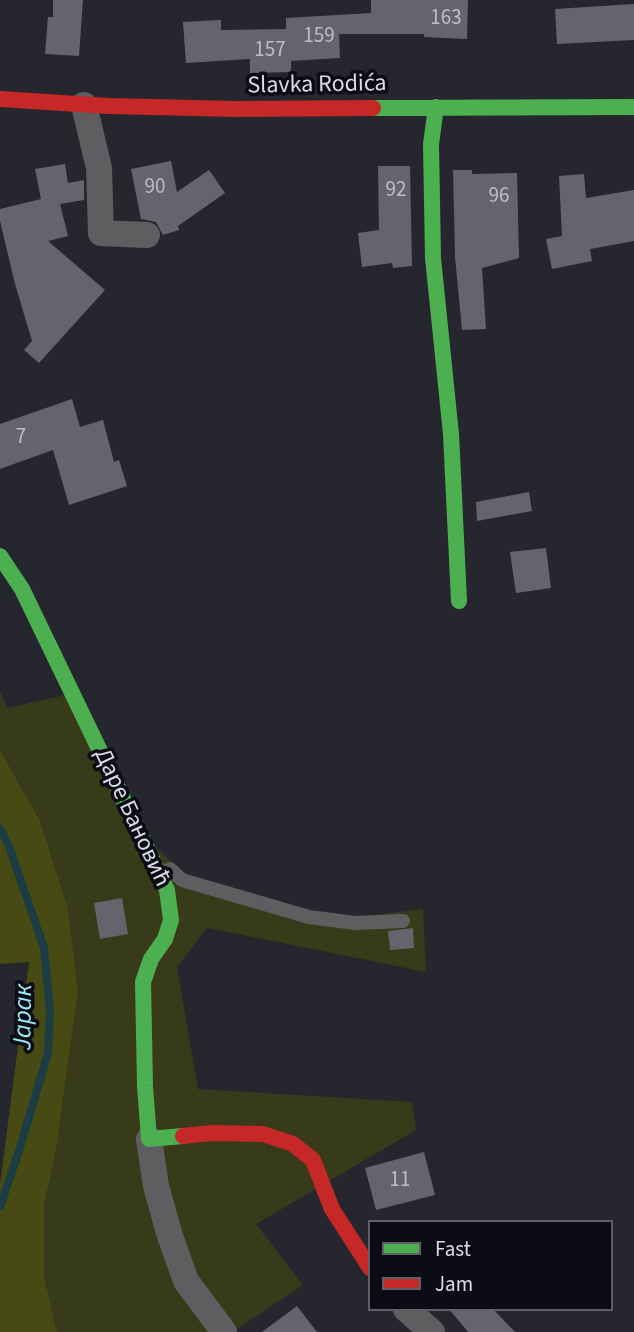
<!DOCTYPE html>
<meta charset="utf-8">
<style>
body{margin:0}
#map{position:relative;width:634px;height:1332px;overflow:hidden;background:#26262f;font-family:"Source Sans 3",sans-serif}
canvas{display:block}
.legend{position:absolute;left:368px;top:1220px;width:245px;height:91px;box-sizing:border-box;background:#0c0c14;border:2px solid #5f5f69;margin:0;padding:9px 12px;list-style:none;font-size:21px;color:#dcdce8}
.legend li{display:flex;align-items:center;gap:14px;height:35px}
.legend b{width:35px;border:2px solid #5f5f69}
</style>
<div id="map">
<canvas width="634" height="1332"></canvas>
<ul class="legend">
<li><b style="height:9px;background:#4caf50"></b>Fast</li>
<li><b style="height:9px;background:#c62828"></b>Jam</li>
</ul>
</div>
<script>
const g = document.querySelector('canvas').getContext('2d');
g.lineJoin = 'round';
function fillPath(path, color) { g.fillStyle = color; g.fill(path, 'evenodd'); }
const toPath = rows => new Path2D(rows.map(r => 'M' + r).join(''));
function strokePath(path, color, width, dash) { g.strokeStyle = color; g.lineWidth = width; g.lineCap = dash ? 'butt' : 'round'; g.setLineDash(dash || []); g.stroke(path); }
function label(font, color, halo, rows, align = 'center') {
  g.font = font + ' "Source Sans 3",sans-serif'; g.lineWidth = 7; g.setLineDash([]); g.textBaseline = 'middle'; g.strokeStyle = halo; g.fillStyle = color; for (const [text, x, y, turn = 0] of rows) {
    g.save(); g.translate(x, y); g.rotate((+turn || 0) * Math.PI / 180); g.textAlign = isNaN(turn) ? turn : align; if (halo) g.strokeText(text, 0, 0); g.fillText(text, 0, 0); g.restore();
  }
}
fillPath(toPath([
 [0,691,7,708,70,694,134,825,187,878,315,915,359,917,423,909,426,972,207,928,177,967,198,1089,412,1102,416,1130,256,1224,303,1285,232,1332,57,1332,44,1277,44,1206,56,1150,78,992,68,908,40,821,0,750]
]), '#383b19');
fillPath(toPath([
 [0,750,40,821,68,908,78,992,56,1150,44,1206,44,1277,57,1332,0,1332,0,1184,29,962,0,964]
]), '#474a12');
strokePath(toPath([
 [0,829,9,846,44,948,50,1011,48,1053,19,1151,0,1207]
]), '#1c3d43', 8);
fillPath(toPath([
 [53,0,83,0,79,56,45,54,48,17,53,17],
 [371,0,468,0,467,39,424,37,424,34,339,34,340,58,291,61,291,72,250,73,250,59,186,63,183,22,221,20,221,30,286,29,286,18,371,13],
 [634,4,634,40,557,44,555,9],
 [171,161,177,192,209,170,225,193,178,226,179,230,163,235,156,222,141,219,131,169],
 [65,164,68,183,84,180,84,200,60,204,68,236,48,241,105,290,39,363,24,350,32,341,15,284,0,221,0,209,41,199,35,169],
 [378,166,410,166,412,266,393,268,392,263,362,267,358,233,379,230],
 [453,170,472,170,472,174,517,173,519,258,482,268,486,329,462,330,455,257],
 [584,174,586,198,634,190,634,241,590,249,592,261,552,269,546,239,562,236,559,176],
 [72,399,80,427,103,420,114,462,119,460,127,486,69,505,53,450,0,469,0,424],
 [529,492,532,511,477,521,476,502],
 [546,548,551,588,516,593,510,552],
 [122,898,128,934,100,939,94,903],
 [413,928,414,948,390,950,388,931],
 [424,1152,435,1195,376,1210,365,1168],
 [297,1306,317,1332,262,1332],
 [449,1309,493,1309,515,1332,468,1332]
]), '#64646c');
strokePath(toPath([
 [170,869,182,880,309,917,355,923,403,921]
]), '#605d60', 14);
strokePath(toPath([
 [84,105,99,168,101,233,147,235],
 [149,1139,156,1186,170,1236,186,1281,224,1332],
 [406,1309,432,1332]
]), '#605d60', 26);
strokePath(toPath([
 [436,107,431,144,433,258,451,434,459,601],
 [373,108,634,107],
 [0,556,22,589,167,890,171,920,165,939,151,959,143,982,145,1086,149,1139,183,1136]
]), '#4caf50', 16);
strokePath(toPath([
 [0,99,109,106,236,109,373,108],
 [183,1136,212,1133,263,1134,293,1144,313,1160,332,1209,370,1268]
]), '#c62828', 16);
label('21px', '#bebec9', null, [
 ["163",446,19],
 ["159",319,37],
 ["157",270,51],
 ["90",155,188],
 ["92",396,191],
 ["96",499,197],
 ["7",21,438],
 ["11",400,1181]
]);
label('24px', '#dcdce8', '#0c0c14', [
 ["Slavka Rodića",317,86,-1],
 ["Даре Бановић",131,818,65]
]);
label('italic 26px', '#99ebf9', '#0c0c14', [
 ["Јарак",25,1017,-89]
]);
</script>
